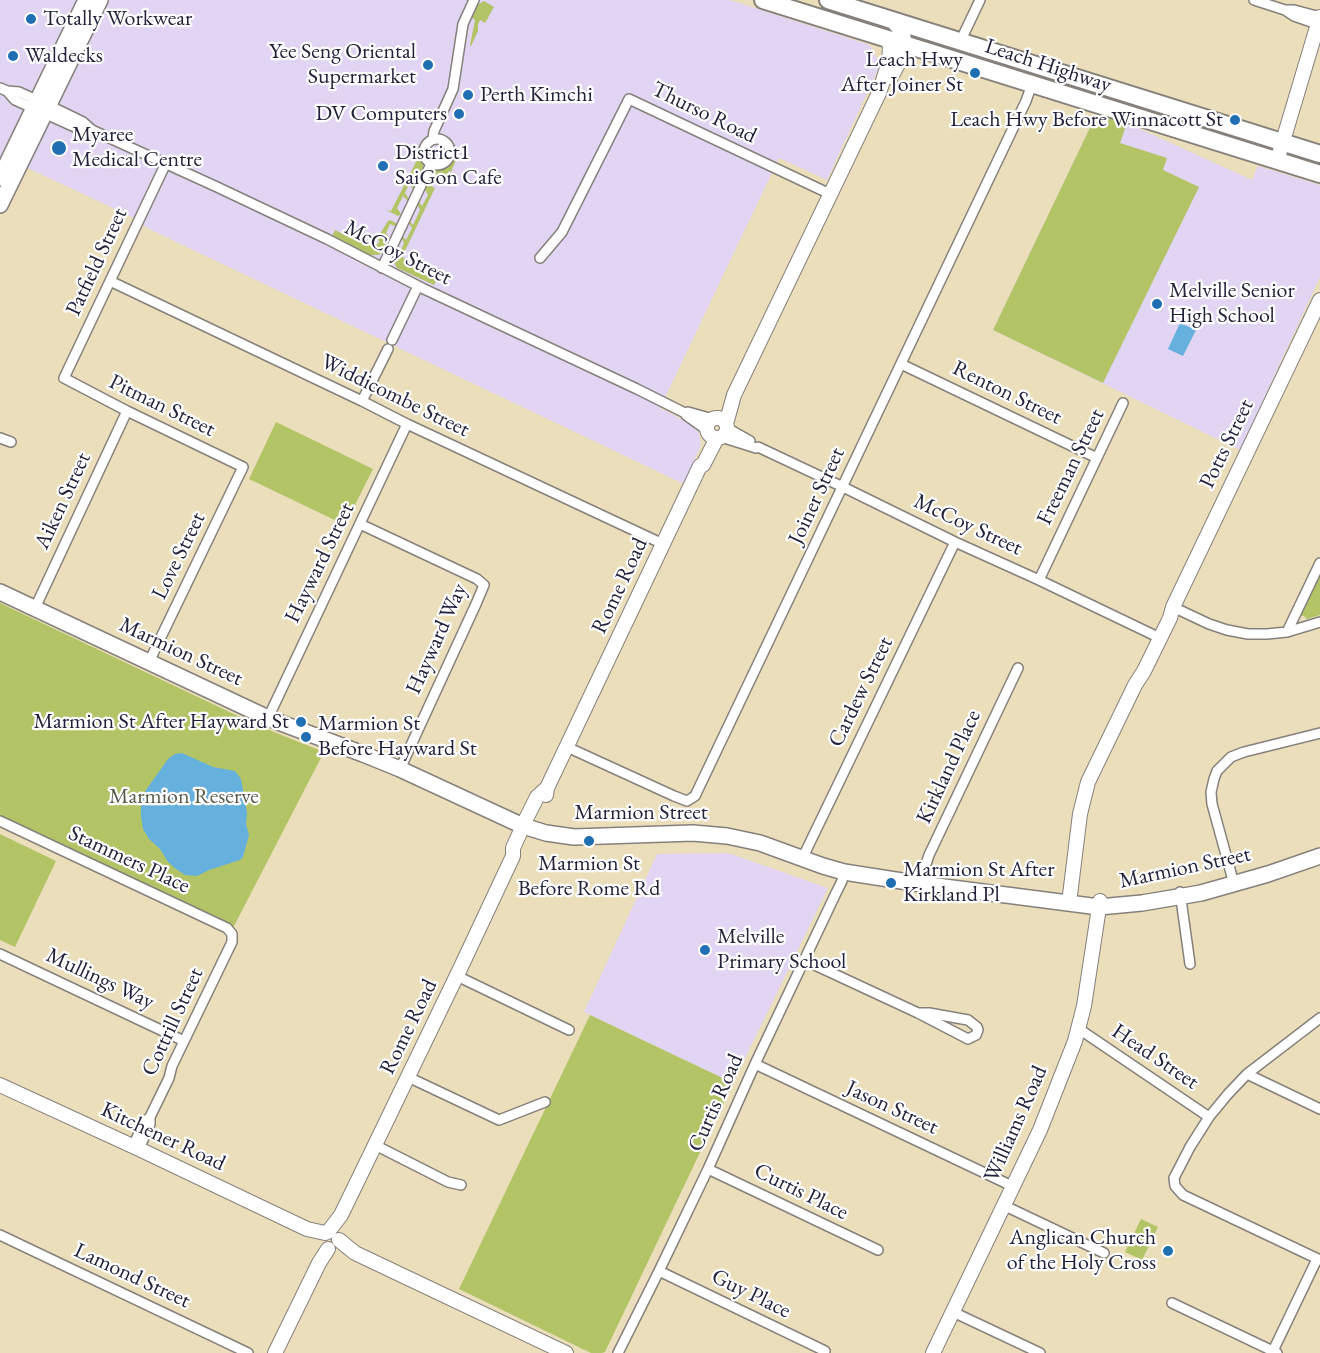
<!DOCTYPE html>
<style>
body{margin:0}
canvas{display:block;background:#ebdebb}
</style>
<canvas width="1320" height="1353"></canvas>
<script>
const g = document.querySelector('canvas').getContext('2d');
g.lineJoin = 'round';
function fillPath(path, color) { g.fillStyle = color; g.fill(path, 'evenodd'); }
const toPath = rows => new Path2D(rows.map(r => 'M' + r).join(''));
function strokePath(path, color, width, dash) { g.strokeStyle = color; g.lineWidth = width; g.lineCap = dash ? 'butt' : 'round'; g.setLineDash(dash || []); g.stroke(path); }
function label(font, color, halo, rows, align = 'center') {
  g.font = font + ' "EB Garamond",serif'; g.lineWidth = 4.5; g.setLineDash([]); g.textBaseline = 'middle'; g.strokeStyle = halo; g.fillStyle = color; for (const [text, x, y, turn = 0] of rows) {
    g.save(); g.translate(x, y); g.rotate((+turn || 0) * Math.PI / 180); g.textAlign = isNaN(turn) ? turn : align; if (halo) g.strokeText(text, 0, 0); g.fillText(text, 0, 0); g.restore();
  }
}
fillPath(toPath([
 [0,0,730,0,870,45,880,65,827,180,779,158,660,408,698,428,701,445,684,484,149,229,132,217,81,193,4,157,0,162],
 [1097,113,1127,123,1252,180,1258,166,1320,185,1320,277,1240,450,993,330],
 [728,853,828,888,733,1083,584,1012,657,854]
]), '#e2d4f3');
fillPath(toPath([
 [484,1,494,7,485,23,480,20,478,25,478,31,471,46,470,45,475,20,471,17,477,5],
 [1097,113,1127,123,1120,143,1167,158,1163,170,1199,187,1103,383,993,330],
 [416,147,419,150,423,159,423,170,421,174,417,169,416,170,411,181,414,187,413,189,409,184,405,193,409,199,408,201,403,196,397,208,401,214,398,216,386,210,391,211,415,164,417,158,412,155],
 [458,156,451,172,449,171,446,176,442,174,439,181,430,177,433,169,445,165,452,157],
 [427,184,435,188,402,257,408,260,407,264,435,278,438,277,434,285,397,268,392,259,394,249,399,255,404,243,401,237,402,235,406,240,412,228,408,222,409,220,413,225,420,210,417,204,418,201,422,206,428,195,424,188],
 [390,220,396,223,397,227,390,224,386,233,390,239,384,250,379,255,369,255,332,236,335,230,366,245,368,241,371,246,379,243,378,237,388,221],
 [276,422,373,469,345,525,249,479],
 [1320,571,1320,615,1307,619,1304,616,1301,616,1301,613],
 [0,603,259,726,324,752,233,928,0,816],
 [0,834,56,861,15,947,0,940],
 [590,1015,733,1083,605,1352,602,1353,591,1353,459,1289],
 [1141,1219,1158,1227,1142,1260,1125,1252]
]), '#b3c467');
fillPath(toPath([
 [1180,323,1196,330,1183,356,1168,349],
 [182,753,213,767,235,771,241,779,247,813,246,824,249,835,243,857,240,860,209,870,197,876,185,875,176,869,168,862,160,849,149,839,143,829,141,816,141,804,146,790,168,759,175,754]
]), '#66b0de');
const street = toPath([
 [1254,0,1285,10,1294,10,1320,17],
 [1285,10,1294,16,1320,25],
 [960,42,980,0],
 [0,88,7,91,15,100,79,129,92,130],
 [7,91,19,92,48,105,83,122,92,130,217,187,327,239,424,289,637,389,685,413,686,415,707,430],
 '424 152a13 13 0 1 1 26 0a13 13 0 1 1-26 0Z',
 [433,139,434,131,453,89,463,24,474,0],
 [540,258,562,232,629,99,830,194],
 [382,268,431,164],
 [110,281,362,401,407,424,663,544],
 [392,340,418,286],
 [901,364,1097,458],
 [362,401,388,349],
 [688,412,713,419],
 [727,428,750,441],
 [721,437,756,448,758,447,843,487,955,542,1039,580,1160,638],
 [0,438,11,442],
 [360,524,477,579,484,585,476,604,400,769],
 [1039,580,1123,403],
 [1173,607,1209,624,1227,630,1248,634,1267,634,1287,632,1320,622],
 [35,608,127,411],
 [1287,632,1320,563],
 [149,662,243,467,127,411,64,378,166,163],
 [268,718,407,424],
 [567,747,674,796,687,801,695,796,1026,101,1032,84],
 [0,821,227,928,232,934,232,942,172,1066,169,1078,150,1117,144,1122,133,1146],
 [802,859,955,542],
 [921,884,923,873,929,855,1018,668],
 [1234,884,1212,804,1211,792,1214,779,1217,771,1231,757,1244,752,1320,733],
 [1180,892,1190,964],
 [0,954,184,1041],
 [804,960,918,1013,968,1039,976,1035,978,1030,977,1027,968,1020,929,1013,918,1013],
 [457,976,569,1030],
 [1320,1018,1247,1074,1228,1094,1209,1117,1190,1147,1174,1178,1175,1186,1183,1195,1320,1260],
 [1079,1029,1209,1117],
 [755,1064,1012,1186],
 [1247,1074,1320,1109],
 [408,1077,499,1120,545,1102],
 [375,1145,448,1182,461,1185],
 [139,1149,150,1124,150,1117],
 [708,1169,878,1250],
 [1003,1205,1104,1253],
 [0,1235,248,1353],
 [659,1271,825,1351],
 [1172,1303,1277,1353],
 [953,1312,1040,1353],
 [618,1353,659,1271,708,1169,755,1064,836,893,842,881,844,869],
 [1272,1353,1317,1259]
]);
const secondary = toPath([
 [891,77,902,57,905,45,903,34,892,20],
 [1277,161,1320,17],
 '707 428a10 10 0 1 1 20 0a10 10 0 1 1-20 0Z',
 [726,424,734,395,879,93,889,62,890,47,888,39],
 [546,795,547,788,700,466,703,465,717,438],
 [1069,903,1080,814,1088,782,1135,685,1144,671,1170,618,1173,607,1320,300],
 [0,1085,139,1149,307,1229,325,1233],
 [328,1232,341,1215,359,1178,460,969,513,856,513,848,527,817,537,797,547,788],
 [339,1240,355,1253,566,1353],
 [275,1353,319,1263,328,1249],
 [933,1353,1040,1130,1075,1041,1084,1006,1100,901]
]);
const primary = toPath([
 [0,178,86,0],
 [0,205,100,0],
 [0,592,268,718,363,754,400,769,523,826,546,833,574,837,693,833,727,836,760,843,823,866,844,872,921,884,1099,907,1142,903,1201,893,1268,874,1320,856]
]);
const highway = toPath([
 [763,0,1320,174],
 [828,0,1320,154]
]);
strokePath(street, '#86807b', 12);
strokePath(secondary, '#86807b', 16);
strokePath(primary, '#86807b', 18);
strokePath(highway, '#86807b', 20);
strokePath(street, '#fff', 9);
strokePath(secondary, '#fff', 14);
strokePath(primary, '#fff', 15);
strokePath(highway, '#fff', 16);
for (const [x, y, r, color] of [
 [31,19,6,"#1f6fb2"],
 [13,56,6,"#1f6fb2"],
 [428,65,6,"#1f6fb2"],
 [975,73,6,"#1f6fb2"],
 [468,95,6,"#1f6fb2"],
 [459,114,6,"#1f6fb2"],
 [1235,120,6,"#1f6fb2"],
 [59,148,8,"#1f6fb2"],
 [383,166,6,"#1f6fb2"],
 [1157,304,6,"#1f6fb2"],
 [301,722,6,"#1f6fb2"],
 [306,737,6,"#1f6fb2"],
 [589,841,6,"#1f6fb2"],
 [891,883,6,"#1f6fb2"],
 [705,950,6,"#1f6fb2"],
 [1168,1251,6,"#1f6fb2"]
]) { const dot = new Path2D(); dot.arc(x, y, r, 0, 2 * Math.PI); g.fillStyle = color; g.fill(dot); strokePath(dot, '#fff', 2); }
label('22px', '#22223b', '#fff', [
 ["Totally Workwear",43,19],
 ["Yee Seng Oriental",416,52,"right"],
 ["Supermarket",416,77,"right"],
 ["Waldecks",25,56],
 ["Leach Hwy",963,60,"right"],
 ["After Joiner St",963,85,"right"],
 ["Perth Kimchi",480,95],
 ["DV Computers",447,114,"right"],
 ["Leach Hwy Before Winnacott St",1223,120,"right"],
 ["Myaree",72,135],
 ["Medical Centre",72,160],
 ["District1",395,153],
 ["SaiGon Cafe",395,178],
 ["Melville Senior",1169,291],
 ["High School",1169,316],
 ["Marmion St After Hayward St",289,722,"right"],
 ["Marmion St",318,724],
 ["Before Hayward St",318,749],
 ["Marmion St",589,864,"center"],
 ["Before Rome Rd",589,889,"center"],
 ["Marmion St After",903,870],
 ["Kirkland Pl",903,895],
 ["Melville",717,937],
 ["Primary School",717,962],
 ["Anglican Church",1156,1238,"right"],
 ["of the Holy Cross",1156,1263,"right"]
], 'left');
label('22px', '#22223b', '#fff', [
 ["Leach Highway",1048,66,18],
 ["Thurso Road",704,113,26],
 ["McCoy Street",398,253,27],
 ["Patfield Street",97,262,-65],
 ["Renton Street",1007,393,26],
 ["Widdicombe Street",395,396,26],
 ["Pitman Street",162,406,26],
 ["Potts Street",1227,444,-64],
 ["Freeman Street",1071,467,-64],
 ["Joiner Street",817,496,-65],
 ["Aiken Street",63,501,-65],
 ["McCoy Street",968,525,25],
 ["Love Street",179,556,-64],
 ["Hayward Street",320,563,-64],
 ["Rome Road",620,586,-65],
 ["Hayward Way",437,639,-66],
 ["Marmion Street",181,652,25],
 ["Cardew Street",861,692,-64],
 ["Kirkland Place",949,767,-65],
 ["Marmion Street",641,813],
 ["Stammers Place",129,860,25],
 ["Marmion Street",1185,868,-12],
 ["Mullings Way",100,979,25],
 ["Cottrill Street",173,1022,-65],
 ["Rome Road",409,1027,-64],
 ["Head Street",1155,1057,34],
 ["Curtis Road",716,1103,-66],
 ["Jason Street",892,1108,25],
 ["Williams Road",1016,1124,-66],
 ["Kitchener Road",163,1137,25],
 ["Curtis Place",801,1192,26],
 ["Lamond Street",132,1276,25],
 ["Guy Place",751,1294,26]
]);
label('22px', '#555b4a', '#fff', [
 ["Marmion Reserve",184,797]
]);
</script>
